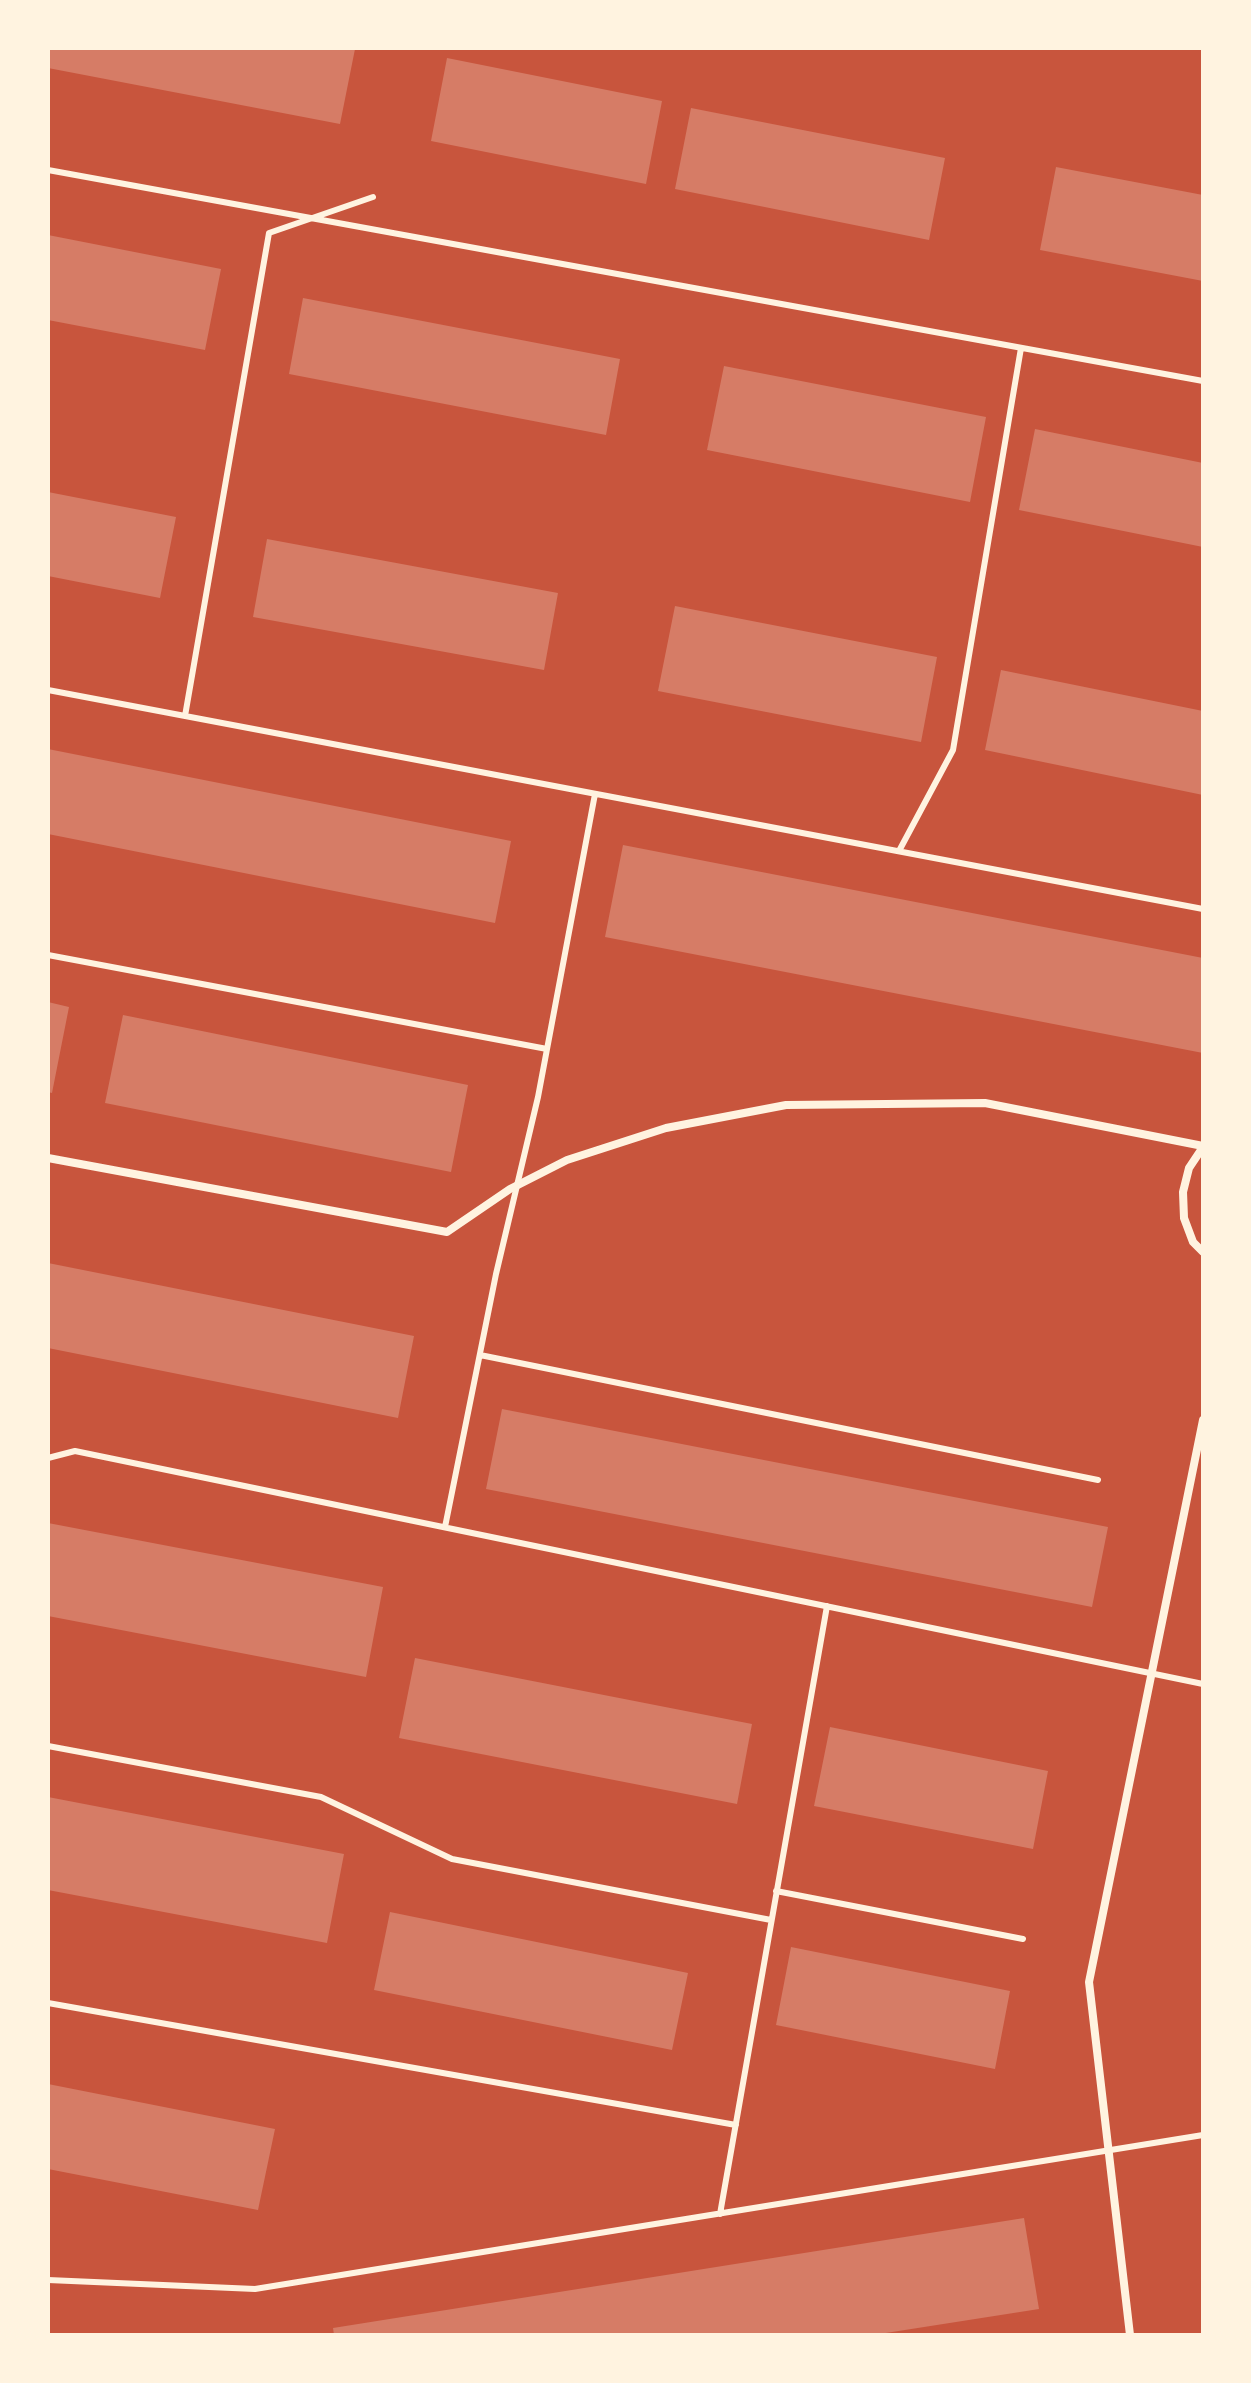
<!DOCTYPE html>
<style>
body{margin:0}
#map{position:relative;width:1251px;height:2383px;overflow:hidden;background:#c8553d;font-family:Karla,sans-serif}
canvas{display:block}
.frame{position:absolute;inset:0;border:50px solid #fff3e0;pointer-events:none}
</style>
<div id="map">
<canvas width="1251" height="2383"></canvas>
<div class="frame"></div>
</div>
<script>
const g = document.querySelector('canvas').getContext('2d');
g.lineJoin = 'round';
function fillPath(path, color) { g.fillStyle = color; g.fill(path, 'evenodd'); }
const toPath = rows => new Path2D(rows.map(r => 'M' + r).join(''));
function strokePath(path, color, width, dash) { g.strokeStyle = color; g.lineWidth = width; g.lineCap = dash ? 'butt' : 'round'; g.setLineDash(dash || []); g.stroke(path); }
fillPath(toPath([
 [48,48,351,48,355,49,340,124,48,68],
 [447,58,662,101,646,184,431,141],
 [691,108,945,158,929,240,675,189],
 [1056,167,1203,195,1203,281,1040,250],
 [48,235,221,269,205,350,48,320],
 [303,298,620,359,606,435,289,374],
 [724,366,986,417,970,502,707,450],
 [1035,429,1203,463,1203,547,1019,510],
 [48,492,176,517,160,598,48,576],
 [267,539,558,593,544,670,253,617],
 [675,606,937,657,921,742,658,691],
 [1001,670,1203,711,1203,795,985,750],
 [48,749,511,841,495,923,48,834],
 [623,845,1203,958,1203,1053,605,937],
 [48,1002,69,1007,52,1093,48,1092],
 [123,1015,468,1085,451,1172,105,1103],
 [48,1263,414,1336,398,1418,48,1348],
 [502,1409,1108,1527,1092,1607,486,1489],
 [48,1523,383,1587,366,1677,48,1616],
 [415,1658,752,1724,737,1804,399,1738],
 [830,1727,1048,1771,1033,1849,814,1806],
 [48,1797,344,1854,327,1943,48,1890],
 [390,1912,688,1973,672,2050,374,1990],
 [791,1947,1010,1991,995,2069,776,2025],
 [48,2084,275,2129,258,2210,48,2169],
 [1024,2218,1039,2309,873,2335,334,2335,333,2328]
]), '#d67c66');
strokePath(toPath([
 [48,170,1203,381],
 [48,690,1203,909],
 [185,716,269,233,373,197],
 [899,851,953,750,1021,348],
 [48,955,547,1049],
 [480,1355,1098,1480],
 [48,1458,75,1451,1203,1684],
 [445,1527,496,1274,538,1097,595,794],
 [48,1746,321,1797,452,1859,771,1920],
 [776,1891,1023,1939],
 [48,2003,736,2125],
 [720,2214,827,1606],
 [48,2280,255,2289,1203,2135]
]), '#fff3e0', 6);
strokePath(toPath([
 [1203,1147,1189,1168,1183,1192,1184,1218,1193,1242,1203,1252],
 [48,1158,447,1232,510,1189,567,1160,666,1128,786,1105,985,1103,1203,1146],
 [1130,2335,1089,1982,1203,1420]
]), '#fff3e0', 8);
</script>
